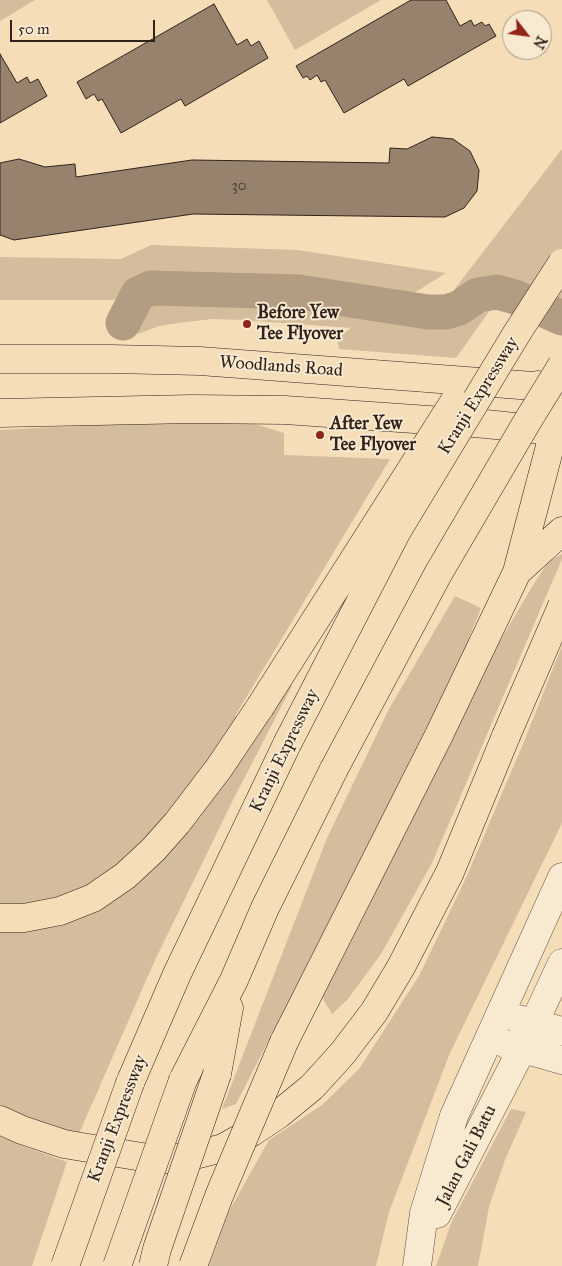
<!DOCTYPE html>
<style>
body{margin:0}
#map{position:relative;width:562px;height:1266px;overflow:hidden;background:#f5ddb8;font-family:"IM FELL Great Primer",serif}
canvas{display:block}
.north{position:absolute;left:502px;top:10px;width:50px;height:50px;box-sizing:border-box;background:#f8e9d1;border:1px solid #a89988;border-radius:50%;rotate:120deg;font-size:14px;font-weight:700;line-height:20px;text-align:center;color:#31221b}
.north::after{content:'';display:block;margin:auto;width:18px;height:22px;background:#8f2418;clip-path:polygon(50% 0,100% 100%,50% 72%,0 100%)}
.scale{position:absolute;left:10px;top:20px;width:145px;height:22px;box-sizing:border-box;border:2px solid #31221b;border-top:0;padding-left:6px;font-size:15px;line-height:18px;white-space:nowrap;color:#31221b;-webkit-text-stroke:4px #f8e9d1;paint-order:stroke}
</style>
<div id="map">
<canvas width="562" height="1266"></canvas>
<div class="north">N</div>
<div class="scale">50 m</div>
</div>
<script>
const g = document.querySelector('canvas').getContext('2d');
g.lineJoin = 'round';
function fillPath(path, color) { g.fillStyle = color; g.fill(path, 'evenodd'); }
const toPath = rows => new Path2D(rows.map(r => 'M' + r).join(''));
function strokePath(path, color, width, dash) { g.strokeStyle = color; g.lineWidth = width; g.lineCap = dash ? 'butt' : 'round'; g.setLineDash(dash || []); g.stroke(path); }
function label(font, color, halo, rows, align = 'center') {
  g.font = font + ' "IM FELL Great Primer",serif'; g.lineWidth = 4; g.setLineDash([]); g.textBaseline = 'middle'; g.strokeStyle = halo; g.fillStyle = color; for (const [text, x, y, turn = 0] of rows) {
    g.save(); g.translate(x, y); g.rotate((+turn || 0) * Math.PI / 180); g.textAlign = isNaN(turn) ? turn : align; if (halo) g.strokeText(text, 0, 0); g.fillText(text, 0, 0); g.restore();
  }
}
fillPath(toPath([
 [0,0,35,0,0,21],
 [267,0,381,0,295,50],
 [562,149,562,304,515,282,491,277,475,280,454,290],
 [151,245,298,250,446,273,414,293,293,278,158,274,130,285,121,300,0,300,0,257,121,259],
 [164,293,299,300,428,319,449,319,463,314,483,302,498,299,456,358,339,349,337,338,351,328,243,320,213,319,178,323,159,326,138,334,134,332,144,309,152,298],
 [161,421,252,423,284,433,284,455,390,459,235,716,256,729,287,682,292,686,234,798,155,960,78,1136,28,1120,0,1105,0,430],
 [562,554,562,559,432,863,381,954,348,999,332,1014,320,994,500,641,533,585,549,561],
 [455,596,481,608,461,658,428,730,236,1104,222,1109,327,838,389,709],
 [562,646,562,823,450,1053,389,1212,376,1266,209,1266,229,1211,269,1140,322,1105,359,1069,419,976,466,878,523,744],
 [511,1109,526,1112,505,1160,489,1207,478,1266,436,1266,452,1221],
 [0,1135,15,1143,67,1162,32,1266,0,1266]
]), '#d4bd9d');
strokePath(toPath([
 [123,323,138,294,151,288,299,292,428,312,446,312,459,308,478,295,497,292,515,297,562,318]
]), '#b29d83', 35);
const building = toPath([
 [411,0,446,0,460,26,471,20,474,26,482,22,485,26,489,24,496,36,408,86,404,79,344,113,325,80,321,82,317,75,310,80,307,76,303,78,296,66,411,0],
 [214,4,237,45,247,39,251,46,259,41,268,58,185,106,181,99,121,133,102,99,98,101,94,94,86,99,77,82,214,4],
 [0,54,17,83,27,77,30,83,38,79,47,96,0,123,0,54],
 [432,137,453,139,470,151,479,170,477,191,464,208,445,217,193,214,14,240,0,235,0,163,19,159,45,167,75,164,76,177,192,160,389,163,390,148,407,149,432,137]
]);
fillPath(building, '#97836d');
strokePath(building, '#31221b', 1);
const minor = toPath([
 [518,1019,562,1031],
 [506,1044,562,1060],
 [437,1214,522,1049,562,963],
 [417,1266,424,1213,454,1116,562,877]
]);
const major = toPath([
 [0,359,111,359,200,361,560,388],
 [0,413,192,409,285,410,486,424,562,432]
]);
const highway = toPath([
 [517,572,562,531],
 [0,918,24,918,60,911,93,898,125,876,153,850,177,823,219,768,260,707],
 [284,1042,439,735,517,572,554,431,549,400,537,385],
 [217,1074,229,1008],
 [183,1080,234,980,265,908,334,769],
 [130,1083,177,974,287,744],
 [0,1120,22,1130,64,1144,160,1160,191,1156,223,1148,252,1132,279,1114,312,1087,342,1054,374,1012,401,967,450,872,506,736]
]);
strokePath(minor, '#625142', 29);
strokePath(major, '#31221b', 29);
strokePath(highway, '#31221b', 29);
strokePath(minor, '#f8e9d1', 28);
strokePath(major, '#f5ddb8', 28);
strokePath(highway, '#f5ddb8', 28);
const highwayBridge = toPath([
 [260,707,454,402],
 [506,736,562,606],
 [287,744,397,531,517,333,562,263],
 [334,769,438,574,527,422,562,365],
 [65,1266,130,1083],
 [117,1266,183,1080],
 [153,1266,157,1249,217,1074],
 [193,1266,219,1196,284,1042]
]);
strokePath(highwayBridge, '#31221b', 29, []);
strokePath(highwayBridge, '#f5ddb8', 28);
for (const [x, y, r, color] of [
 [247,324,5,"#8f2418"],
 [320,435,5,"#8f2418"]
]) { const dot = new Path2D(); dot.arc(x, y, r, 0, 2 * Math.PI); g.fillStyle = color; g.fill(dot); strokePath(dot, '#f8e9d1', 2); }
label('15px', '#4a3a30', null, [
 ["30",239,186]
]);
label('bold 18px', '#31221b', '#f8e9d1', [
 ["Before Yew",257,314],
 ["Tee Flyover",257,335],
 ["After Yew",330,425],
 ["Tee Flyover",330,446]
], 'left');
label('18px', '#31221b', '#f8e9d1', [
 ["Woodlands Road",281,367,4],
 ["Kranji Expressway",479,396,-58],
 ["Kranji Expressway",285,751,-64],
 ["Kranji Expressway",118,1119,-69],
 ["Jalan Gali Batu",467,1156,-63]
]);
</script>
